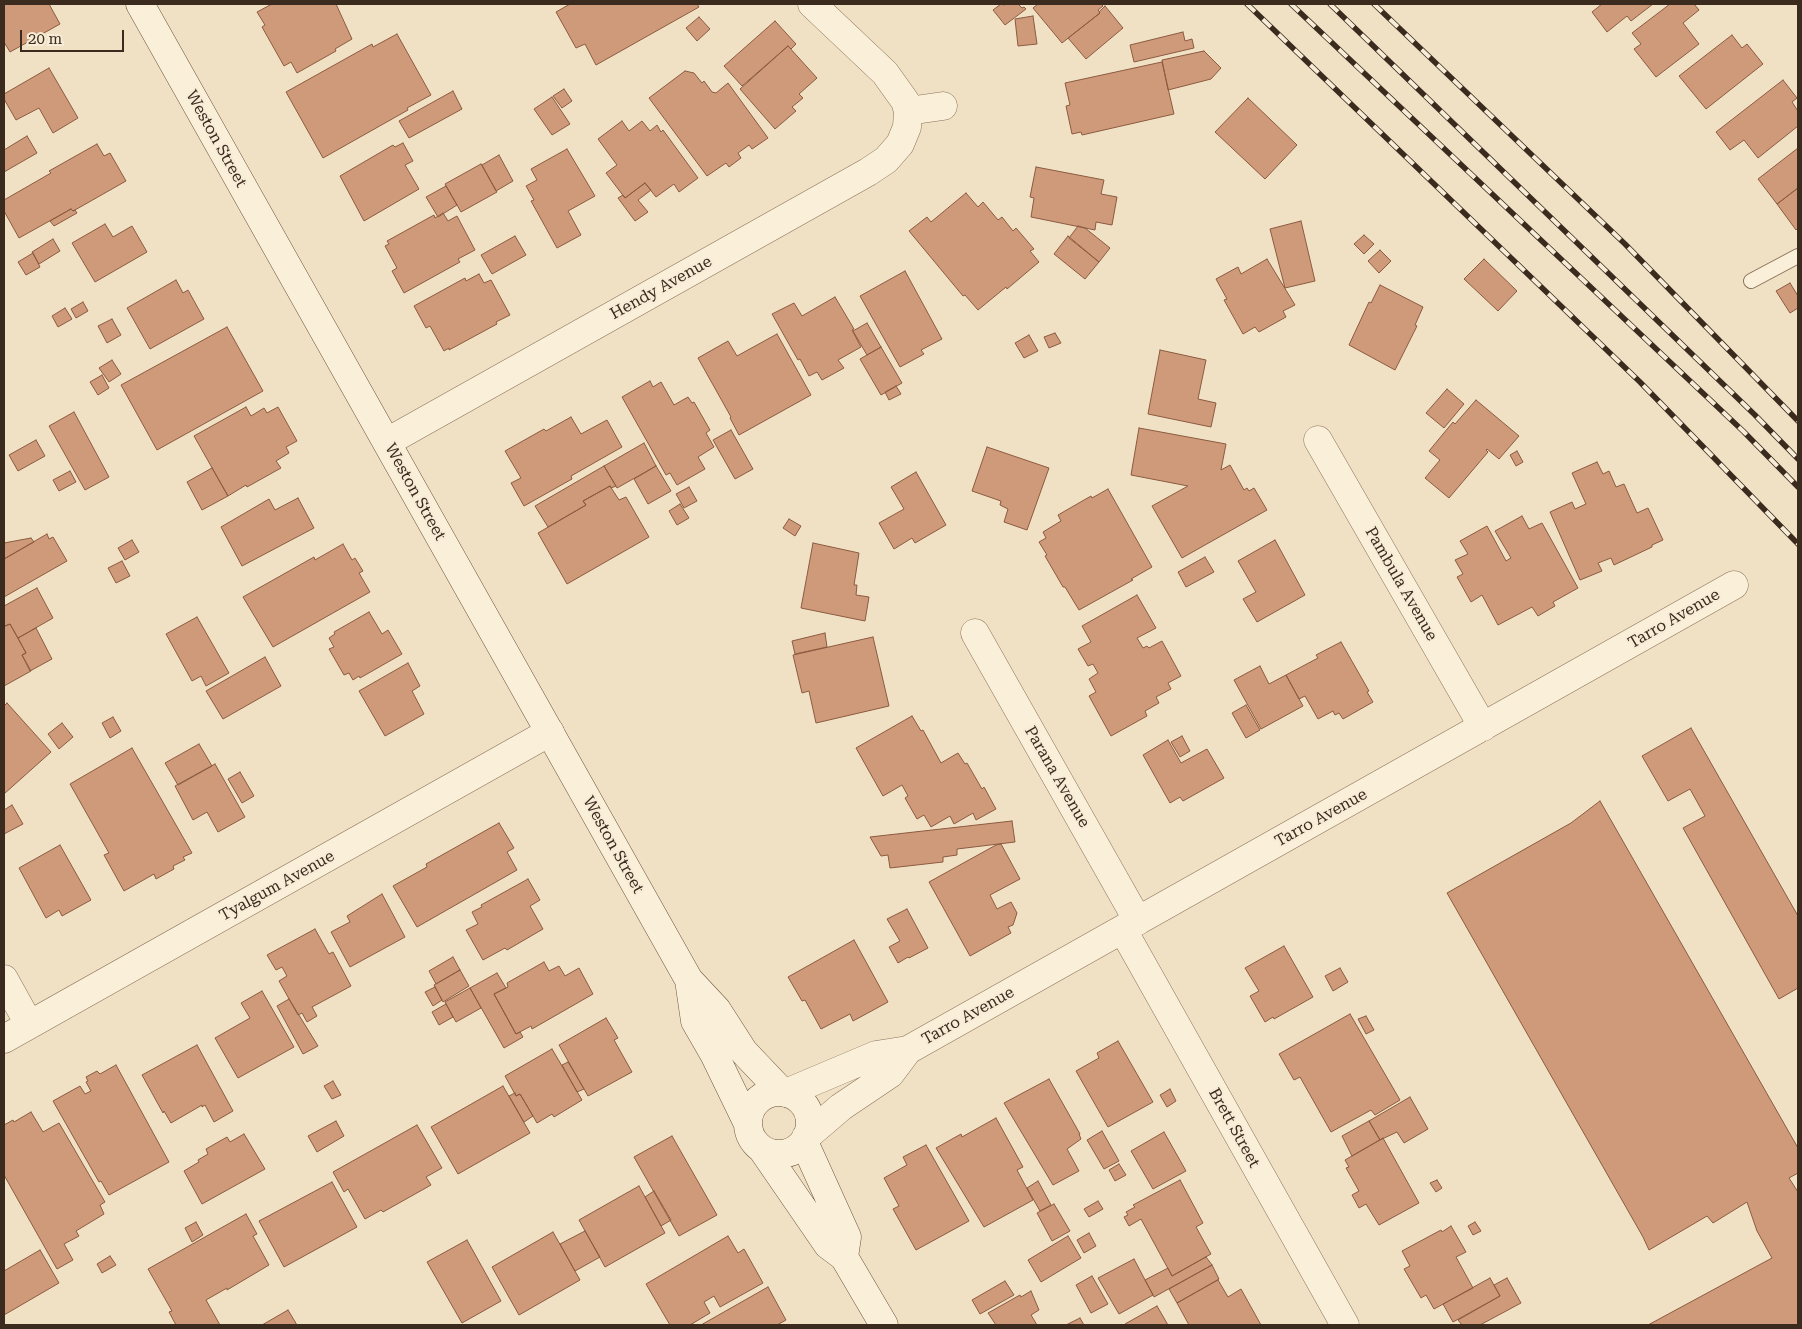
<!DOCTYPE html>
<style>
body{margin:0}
#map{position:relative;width:1802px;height:1329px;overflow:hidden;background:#f0e1c5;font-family:"Roboto Serif",serif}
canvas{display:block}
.frame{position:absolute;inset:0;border:5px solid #3b2b1f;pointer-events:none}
.scale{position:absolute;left:20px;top:30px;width:104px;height:22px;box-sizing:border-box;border:2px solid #3b2b1f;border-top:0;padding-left:6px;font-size:15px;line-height:18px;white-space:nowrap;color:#3b2b1f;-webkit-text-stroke:4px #f7ecd5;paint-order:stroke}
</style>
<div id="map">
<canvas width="1802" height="1329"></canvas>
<div class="frame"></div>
<div class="scale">20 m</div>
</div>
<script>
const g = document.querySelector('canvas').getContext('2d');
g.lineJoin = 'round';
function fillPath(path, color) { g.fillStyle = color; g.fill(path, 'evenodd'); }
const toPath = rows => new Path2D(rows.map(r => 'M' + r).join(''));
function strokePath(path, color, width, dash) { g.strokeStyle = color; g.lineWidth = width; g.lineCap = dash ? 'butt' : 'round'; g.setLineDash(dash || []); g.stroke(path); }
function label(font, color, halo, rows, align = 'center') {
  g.font = font + ' "Roboto Serif",serif'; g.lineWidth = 4; g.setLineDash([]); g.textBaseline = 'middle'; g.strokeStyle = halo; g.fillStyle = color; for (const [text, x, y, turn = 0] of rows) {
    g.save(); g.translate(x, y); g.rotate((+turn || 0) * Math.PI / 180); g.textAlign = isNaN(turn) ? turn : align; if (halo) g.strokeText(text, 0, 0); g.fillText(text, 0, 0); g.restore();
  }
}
const building = toPath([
 [4,4,49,4,60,24,10,52,4,42,4,4],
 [272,4,336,4,352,39,335,49,336,51,297,73,291,62,284,66,262,27,265,25,257,12,272,4],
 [570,4,697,4,699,7,596,65,585,44,576,48,556,12,570,4],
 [1001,4,1004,5,1006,4,1018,4,1022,8,1024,7,1026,9,1005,25,993,10,1001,4],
 [1038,4,1101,4,1103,6,1098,10,1100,13,1062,43,1033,8,1038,4],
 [1602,4,1653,4,1631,21,1627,16,1607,32,1592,12,1602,4],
 [1670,4,1694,4,1699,10,1683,23,1699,44,1656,77,1634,49,1641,44,1632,33,1670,4],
 [1105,6,1123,28,1086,59,1068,38,1100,13,1099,12,1105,6],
 [1033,16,1037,44,1018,46,1015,19,1033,16],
 [699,17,710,29,697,41,686,28,699,17],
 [775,21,796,44,791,49,788,46,742,86,724,66,775,21],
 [1183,32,1185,41,1192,39,1194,48,1134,62,1130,45,1183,32],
 [397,34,431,95,407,108,408,110,323,158,286,92,372,44,373,47,397,34],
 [1732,35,1742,48,1747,44,1763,64,1706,109,1679,76,1732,35],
 [788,46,817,78,799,94,803,98,792,107,796,111,775,129,740,89,788,46],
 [1204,51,1221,68,1211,79,1168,90,1162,60,1204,51],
 [1162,62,1174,114,1082,135,1081,132,1072,134,1066,106,1070,105,1065,83,1162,62],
 [49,68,78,118,53,133,39,108,16,120,4,99,4,94,49,68],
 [685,71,694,73,702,83,704,81,712,92,716,93,728,83,768,138,752,149,749,145,738,153,741,158,729,167,726,163,707,176,649,98,685,71],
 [1783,80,1797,98,1792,102,1798,111,1798,126,1758,158,1744,140,1730,150,1716,132,1783,80],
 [564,89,572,101,562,108,553,96,564,89],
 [453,91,462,109,409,138,399,121,453,91],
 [552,97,570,124,552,135,534,109,552,97],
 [1248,98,1297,145,1265,179,1215,132,1248,98],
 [622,121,629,131,642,121,650,131,657,125,661,132,663,130,698,178,679,192,674,184,656,197,645,183,625,198,606,173,617,165,598,139,622,121],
 [27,136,37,153,4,172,4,150,27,136],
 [403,143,413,161,405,165,419,189,364,221,340,176,393,145,395,147,403,143],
 [97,144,104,156,110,153,126,181,75,210,73,211,71,209,19,238,4,211,4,200,51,173,49,171,97,144],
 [1798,148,1798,188,1777,204,1758,179,1798,148],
 [567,149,595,196,568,211,581,235,557,248,531,201,534,200,526,186,537,180,531,169,567,149],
 [499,155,513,181,496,191,482,165,499,155],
 [481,164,497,192,461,212,445,184,481,164],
 [1036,167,1104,180,1101,194,1117,197,1112,225,1096,222,1095,230,1031,217,1034,198,1030,197,1036,167],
 [645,183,651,190,638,200,648,212,635,221,618,198,623,195,625,198,645,183],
 [446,186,457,205,438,217,426,197,446,186],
 [1798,188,1798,228,1796,230,1777,204,1798,188],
 [966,193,978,207,983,202,998,220,1002,217,1013,231,1016,228,1034,249,1030,251,1039,262,1007,289,1006,287,978,310,965,295,963,296,909,231,927,217,931,222,966,193],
 [71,209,73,211,75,210,77,213,54,226,50,221,71,209],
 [443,213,448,221,457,216,475,250,458,259,460,262,404,293,392,271,397,268,385,246,389,244,387,241,434,215,435,218,443,213],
 [1301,221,1315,281,1285,288,1270,229,1301,221],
 [105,224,113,237,132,226,147,252,95,282,72,243,105,224],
 [1078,226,1085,228,1110,248,1099,262,1069,238,1078,226],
 [1364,235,1374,244,1364,254,1354,244,1364,235],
 [515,236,526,255,492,274,481,255,515,236],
 [1068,236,1099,262,1085,279,1054,254,1068,236],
 [53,239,60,251,39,264,32,252,53,239],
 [1380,250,1391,261,1379,273,1368,261,1380,250],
 [33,253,40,267,26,275,18,262,33,253],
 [1267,259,1295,305,1283,311,1286,317,1259,332,1255,327,1243,334,1224,300,1227,299,1216,279,1238,267,1241,274,1267,259],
 [1484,259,1517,291,1498,311,1464,279,1484,259],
 [905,271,942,339,921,350,924,354,900,367,860,296,905,271],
 [479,274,484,283,491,280,510,315,496,322,497,324,449,350,449,348,444,351,430,326,426,328,414,306,465,278,466,281,479,274],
 [176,280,183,293,188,290,204,319,150,349,127,308,176,280],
 [1790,283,1798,296,1798,308,1790,313,1776,291,1790,283],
 [1380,285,1423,307,1415,325,1417,326,1395,370,1349,345,1369,302,1371,303,1380,285],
 [835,297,854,329,852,330,861,347,838,360,844,368,822,380,817,372,809,376,800,359,798,360,772,314,794,303,802,316,835,297],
 [83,302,88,311,76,318,71,309,83,302],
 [65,308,72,319,58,327,52,316,65,308],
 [112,319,121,335,107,343,98,326,112,319],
 [867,323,881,347,867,355,853,331,867,323],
 [227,327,263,391,157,450,121,385,227,327],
 [1055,333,1061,343,1049,348,1044,337,1055,333],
 [777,334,811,395,739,435,730,418,731,417,698,358,728,341,737,356,777,334],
 [1029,335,1038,351,1024,358,1015,343,1029,335],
 [881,347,902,383,881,395,860,359,881,347],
 [1160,350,1206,360,1198,399,1216,403,1211,427,1148,414,1160,350],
 [112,360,121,374,109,382,99,368,112,360],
 [102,375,109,388,98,395,90,382,102,375],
 [650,381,653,387,661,382,674,405,688,397,692,403,694,402,710,430,706,433,714,447,698,457,705,469,677,485,670,473,666,475,622,397,650,381],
 [896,386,901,394,889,400,885,392,896,386],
 [1447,389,1464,404,1444,428,1426,413,1447,389],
 [1476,400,1519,436,1499,459,1487,449,1486,450,1488,452,1449,498,1425,478,1440,460,1429,451,1453,422,1455,424,1476,400],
 [246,407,251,416,264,408,267,413,278,407,297,441,286,447,289,453,276,461,281,468,247,487,246,485,228,496,194,436,246,407],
 [74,412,109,477,85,490,49,426,74,412],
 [571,417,581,434,607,420,622,447,571,476,572,479,524,506,511,483,521,478,505,451,544,429,546,431,571,417],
 [1139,428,1226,444,1221,470,1230,465,1244,490,1247,488,1249,491,1254,488,1267,510,1182,558,1152,506,1188,486,1131,475,1139,428],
 [731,430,753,469,735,479,713,440,731,430],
 [36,440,45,456,18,471,9,455,36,440],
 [644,443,656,466,617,488,604,466,644,443],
 [987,447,1049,468,1027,530,1004,522,1008,509,1000,505,1001,501,972,491,987,447],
 [1517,451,1523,462,1516,466,1510,455,1517,451],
 [1597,462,1603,474,1609,471,1616,487,1624,484,1637,513,1648,508,1663,540,1652,545,1652,547,1614,565,1611,558,1598,563,1602,571,1580,580,1550,512,1572,502,1575,509,1586,504,1572,473,1597,462],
 [604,466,616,486,611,488,610,486,583,501,586,505,548,527,535,506,604,466],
 [656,466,671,491,648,504,634,479,656,466],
 [212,468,228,496,202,510,187,482,212,468],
 [70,471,76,482,59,491,53,480,70,471],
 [916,472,946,525,915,543,912,538,894,549,879,523,904,509,891,487,916,472],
 [610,486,619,500,626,497,649,537,567,584,538,533,586,505,583,501,610,486],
 [689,487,697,501,684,508,676,494,689,487],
 [1108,489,1152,567,1131,579,1133,580,1079,610,1065,587,1063,587,1045,556,1047,555,1039,542,1046,538,1043,532,1061,521,1058,515,1091,496,1092,498,1108,489],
 [298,498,314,528,242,566,221,527,269,499,275,510,298,498],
 [680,504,689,518,677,525,669,511,680,504],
 [1522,516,1529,529,1542,523,1578,588,1553,602,1555,606,1538,616,1532,607,1498,625,1482,595,1471,602,1457,577,1463,574,1455,560,1468,554,1460,541,1487,526,1506,561,1511,558,1495,531,1522,516],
 [789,519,801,526,795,536,783,528,789,519],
 [47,534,49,539,53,537,67,561,4,597,4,559,47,534],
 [31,538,34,542,4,559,4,543,31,538],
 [132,540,139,552,125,560,118,548,132,540],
 [1275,540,1305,595,1257,622,1243,599,1256,592,1238,561,1275,540],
 [813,543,859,553,854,585,857,585,856,595,869,597,865,621,801,608,813,543],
 [343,544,352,560,355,558,363,571,359,573,370,592,273,647,243,597,314,557,315,560,343,544],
 [1205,557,1214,572,1186,587,1178,572,1205,557],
 [122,561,130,576,116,583,108,568,122,561],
 [37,588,53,618,18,638,10,624,5,626,4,623,4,606,37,588],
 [1137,595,1156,628,1137,638,1143,648,1147,646,1149,648,1162,641,1181,676,1168,683,1171,689,1156,697,1159,703,1145,711,1147,716,1111,736,1089,696,1096,692,1089,679,1098,673,1093,664,1088,666,1078,649,1091,642,1082,626,1137,595],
 [369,612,382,634,388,630,402,654,360,678,359,676,353,680,349,673,344,675,329,649,334,647,329,638,335,634,334,632,369,612],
 [197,617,229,673,206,686,201,676,192,681,166,634,197,617],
 [4,623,5,626,10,624,26,653,22,655,31,671,4,686,4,623],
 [36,628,52,659,30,671,22,655,26,653,18,638,36,628],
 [825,633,827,647,795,654,792,641,825,633],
 [873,637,889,706,816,723,809,691,802,693,793,655,873,637],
 [1341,642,1369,691,1367,692,1373,702,1343,719,1339,713,1335,715,1333,711,1318,719,1305,696,1299,699,1286,675,1318,658,1316,655,1341,642],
 [265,657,281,686,223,719,206,691,265,657],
 [408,663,420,686,412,691,424,714,385,736,359,691,408,663],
 [1260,666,1269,684,1286,675,1303,706,1261,729,1234,680,1260,666],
 [7,703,51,752,4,794,4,706,7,703],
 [1246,705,1260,730,1246,738,1232,713,1246,705],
 [912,716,921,731,923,730,941,763,958,753,965,764,967,763,982,789,984,787,996,809,976,820,973,813,954,824,950,816,931,827,924,815,917,819,905,798,908,796,902,785,883,796,856,748,912,716],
 [113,717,121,731,110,738,102,723,113,717],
 [62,723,73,737,59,749,48,734,62,723],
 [1691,728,1798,916,1798,988,1779,999,1683,828,1705,816,1690,789,1668,801,1642,756,1691,728],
 [1182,736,1190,751,1180,757,1171,742,1182,736],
 [1168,740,1181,763,1207,749,1224,778,1183,801,1180,797,1170,803,1143,755,1168,740],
 [199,744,212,766,178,785,165,763,199,744],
 [132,748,192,853,183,857,185,860,173,866,174,869,156,879,154,874,124,891,104,855,109,853,70,784,132,748],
 [215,764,245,817,218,832,207,812,193,820,175,786,215,764],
 [240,772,254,796,242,803,228,779,240,772],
 [1600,801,1798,1148,1798,1173,1789,1178,1798,1192,1798,1325,1648,1325,1772,1258,1757,1231,1747,1202,1713,1223,1707,1216,1649,1250,1643,1237,1447,893,1571,823,1600,801],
 [12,805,23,824,4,834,4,810,12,805],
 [1012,821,1015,842,957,849,957,855,943,857,943,862,890,868,888,855,881,856,870,837,1012,821],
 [499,823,514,848,507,852,517,870,417,927,393,886,427,867,426,864,499,823],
 [1001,844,1020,879,990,895,997,909,1011,902,1017,913,1013,925,1008,927,1011,933,970,956,929,882,996,845,1001,844],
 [60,845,91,900,62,916,59,910,46,918,19,868,60,845],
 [528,879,540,900,530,906,543,929,507,950,505,948,483,960,466,930,478,924,472,912,482,907,481,905,528,879],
 [382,894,405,937,350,967,331,932,350,922,347,916,382,894],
 [907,909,928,948,909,958,908,957,898,963,889,947,900,941,887,919,907,909],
 [315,929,329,954,333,952,351,986,312,1007,317,1016,307,1022,302,1013,298,1015,279,981,287,976,282,967,276,970,267,955,315,929],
 [854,940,888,1002,853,1021,850,1014,821,1029,805,1000,802,1001,788,977,854,940],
 [1284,946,1313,997,1274,1019,1273,1017,1265,1022,1250,996,1259,991,1245,968,1284,946],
 [453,957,460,970,436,984,429,971,453,957],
 [544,962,549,971,559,966,565,976,579,968,593,994,532,1029,531,1026,516,1034,494,994,508,987,507,983,544,962],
 [1340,968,1348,982,1333,991,1325,976,1340,968],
 [460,970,469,986,443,1002,434,985,460,970],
 [497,973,506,988,494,994,516,1034,520,1032,523,1037,504,1048,470,988,497,973],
 [435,987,442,1000,433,1006,425,992,435,987],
 [470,988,481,1008,456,1022,445,1002,470,988],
 [262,991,294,1047,238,1078,215,1038,250,1018,241,1003,262,991],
 [289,999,318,1046,303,1054,277,1006,289,999],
 [446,1004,453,1017,439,1025,432,1012,446,1004],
 [1350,1014,1400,1100,1375,1115,1371,1110,1331,1132,1300,1077,1294,1080,1279,1054,1350,1014],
 [1366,1016,1374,1030,1366,1034,1358,1019,1366,1016],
 [606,1018,618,1038,614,1040,632,1072,588,1096,559,1045,606,1018],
 [1118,1041,1153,1102,1108,1127,1076,1071,1099,1058,1097,1053,1118,1041],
 [197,1045,233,1111,214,1122,205,1105,202,1107,202,1105,171,1123,164,1111,163,1113,142,1075,197,1045],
 [552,1049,582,1100,554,1117,552,1114,537,1123,520,1094,516,1096,505,1076,552,1049],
 [568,1062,584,1089,577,1092,562,1065,568,1062],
 [116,1065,169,1162,109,1195,101,1181,99,1182,53,1101,80,1086,85,1094,91,1091,86,1082,88,1081,86,1077,97,1071,100,1074,116,1065],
 [1049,1079,1080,1134,1079,1134,1081,1139,1067,1149,1079,1171,1053,1185,1004,1103,1049,1079],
 [333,1081,341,1095,332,1099,324,1086,333,1081],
 [503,1086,530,1133,458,1174,431,1127,503,1086],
 [1170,1089,1176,1101,1167,1107,1160,1095,1170,1089],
 [515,1093,516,1096,520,1094,533,1116,524,1122,509,1096,515,1093],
 [1410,1097,1428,1129,1404,1143,1397,1132,1380,1140,1369,1121,1410,1097],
 [31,1112,43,1132,59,1123,105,1202,100,1205,104,1214,76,1231,79,1236,64,1244,73,1260,57,1269,4,1175,4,1125,13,1120,14,1122,31,1112],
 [996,1118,1023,1167,1017,1170,1033,1200,984,1227,936,1148,961,1134,962,1137,996,1118],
 [336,1121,344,1136,317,1152,308,1136,336,1121],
 [1369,1121,1380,1140,1352,1156,1342,1136,1369,1121],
 [417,1125,442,1168,426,1177,431,1185,383,1212,381,1210,365,1219,348,1189,344,1192,333,1172,417,1125],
 [1102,1131,1119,1161,1104,1169,1087,1140,1102,1131],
 [1164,1132,1186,1171,1153,1189,1131,1151,1164,1132],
 [244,1134,265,1169,202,1204,184,1171,199,1162,198,1160,208,1154,206,1149,227,1137,230,1142,244,1134],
 [672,1136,717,1215,679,1236,634,1157,672,1136],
 [1383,1138,1419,1203,1379,1225,1366,1204,1359,1208,1352,1195,1359,1191,1346,1168,1349,1167,1345,1160,1383,1138],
 [926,1145,969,1221,916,1250,893,1209,899,1206,884,1178,907,1165,903,1157,926,1145],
 [1119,1164,1126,1175,1115,1181,1109,1170,1119,1164],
 [1180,1180,1203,1223,1196,1227,1211,1254,1172,1276,1141,1219,1129,1226,1124,1217,1128,1215,1126,1212,1135,1207,1133,1205,1180,1180],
 [1437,1180,1442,1188,1436,1192,1430,1183,1437,1180],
 [1038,1181,1051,1205,1040,1211,1027,1188,1038,1181],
 [332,1182,357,1227,284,1267,259,1221,332,1182],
 [639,1186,665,1233,605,1267,579,1220,639,1186],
 [654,1191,671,1220,661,1226,645,1197,654,1191],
 [1098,1201,1103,1209,1089,1217,1084,1209,1098,1201],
 [1054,1204,1070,1231,1052,1241,1037,1213,1054,1204],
 [246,1214,257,1234,253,1236,269,1265,227,1290,227,1288,206,1300,220,1325,176,1325,169,1312,172,1311,148,1269,246,1214],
 [196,1222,203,1235,192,1242,185,1228,196,1222],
 [1475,1222,1481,1231,1473,1235,1468,1226,1475,1222],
 [1451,1226,1466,1252,1456,1257,1473,1288,1434,1309,1426,1295,1421,1298,1404,1269,1410,1266,1402,1251,1441,1230,1442,1232,1451,1226],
 [585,1231,600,1257,575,1271,560,1244,585,1231],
 [553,1232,580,1280,519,1315,492,1267,553,1232],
 [1089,1233,1096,1246,1084,1253,1077,1240,1089,1233],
 [728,1236,738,1253,744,1249,763,1283,720,1307,714,1296,704,1302,710,1313,690,1325,670,1325,646,1284,728,1236],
 [1068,1236,1081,1258,1041,1282,1028,1260,1068,1236],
 [467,1240,501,1301,462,1323,427,1262,467,1240],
 [40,1250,59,1283,4,1315,4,1271,40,1250],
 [110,1256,116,1265,102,1273,97,1264,110,1256],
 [1206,1257,1212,1265,1154,1297,1153,1295,1145,1280,1168,1268,1172,1276,1206,1257],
 [1134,1259,1153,1295,1119,1314,1098,1278,1134,1259],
 [1212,1265,1219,1279,1177,1303,1169,1289,1212,1265],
 [1092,1276,1108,1304,1091,1313,1076,1285,1092,1276],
 [1490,1278,1500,1296,1453,1322,1443,1304,1490,1278],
 [1507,1278,1521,1303,1480,1325,1462,1325,1458,1320,1500,1296,1494,1285,1507,1278],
 [1218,1280,1228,1297,1241,1289,1261,1325,1189,1325,1177,1303,1218,1280],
 [1005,1281,1014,1295,980,1314,972,1300,1005,1281],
 [768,1287,786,1320,777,1325,701,1325,768,1287],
 [1031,1291,1039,1310,1031,1315,1037,1325,996,1325,988,1313,1020,1295,1021,1297,1031,1291],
 [1157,1306,1168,1325,1126,1325,1125,1324,1157,1306],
 [288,1310,297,1325,262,1325,288,1310],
 [1080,1318,1084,1325,1066,1325,1080,1318]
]);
fillPath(building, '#cf9a7a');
strokePath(building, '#8b5a3f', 1);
const lane = toPath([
 [1751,281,1798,256]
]);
const street = toPath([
 [908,111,943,106],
 [1318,440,1483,727],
 [387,442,868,172,886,160,900,144,907,127,908,111,905,101,885,73,812,4],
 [975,633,1138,921],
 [1123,930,1345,1325],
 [4,979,29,1024],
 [4,1039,550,732],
 [786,1093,876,1055,908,1050,1734,585],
 [806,1137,841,1107,890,1074,908,1050]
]);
const secondary = toPath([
 [140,4,689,980,717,1010,744,1052,782,1092],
 [689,980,695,1021,714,1054,748,1124],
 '748 1123a31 31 0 1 1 62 0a31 31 0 1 1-62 0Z',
 [804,1142,847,1237,844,1257],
 [762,1149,828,1245,844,1257,884,1325]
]);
strokePath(lane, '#8b725a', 16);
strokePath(street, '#8b725a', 29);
strokePath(secondary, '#6d543d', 29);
strokePath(lane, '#faefd9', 14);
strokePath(street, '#faefd9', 28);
strokePath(secondary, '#faefd9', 28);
const rail = toPath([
 [1247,4,1640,382,1798,544],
 [1291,4,1743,431,1798,487],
 [1330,4,1755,415,1798,459],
 [1374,4,1625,244,1798,421]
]);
strokePath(rail, '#3b2b1f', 5.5);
strokePath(rail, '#f7ecd5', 4, [11]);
label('16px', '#3b2b1f', '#f7ecd5', [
 ["Weston Street",216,139,61],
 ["Hendy Avenue",661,288,-29],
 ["Weston Street",415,492,61],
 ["Pambula Avenue",1401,584,60],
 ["Tarro Avenue",1674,619,-30],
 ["Parana Avenue",1057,777,60],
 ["Tarro Avenue",1321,818,-29],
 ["Weston Street",613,845,61],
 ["Tyalgum Avenue",277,886,-29],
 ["Tarro Avenue",968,1016,-29],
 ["Brett Street",1234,1128,61]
]);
</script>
